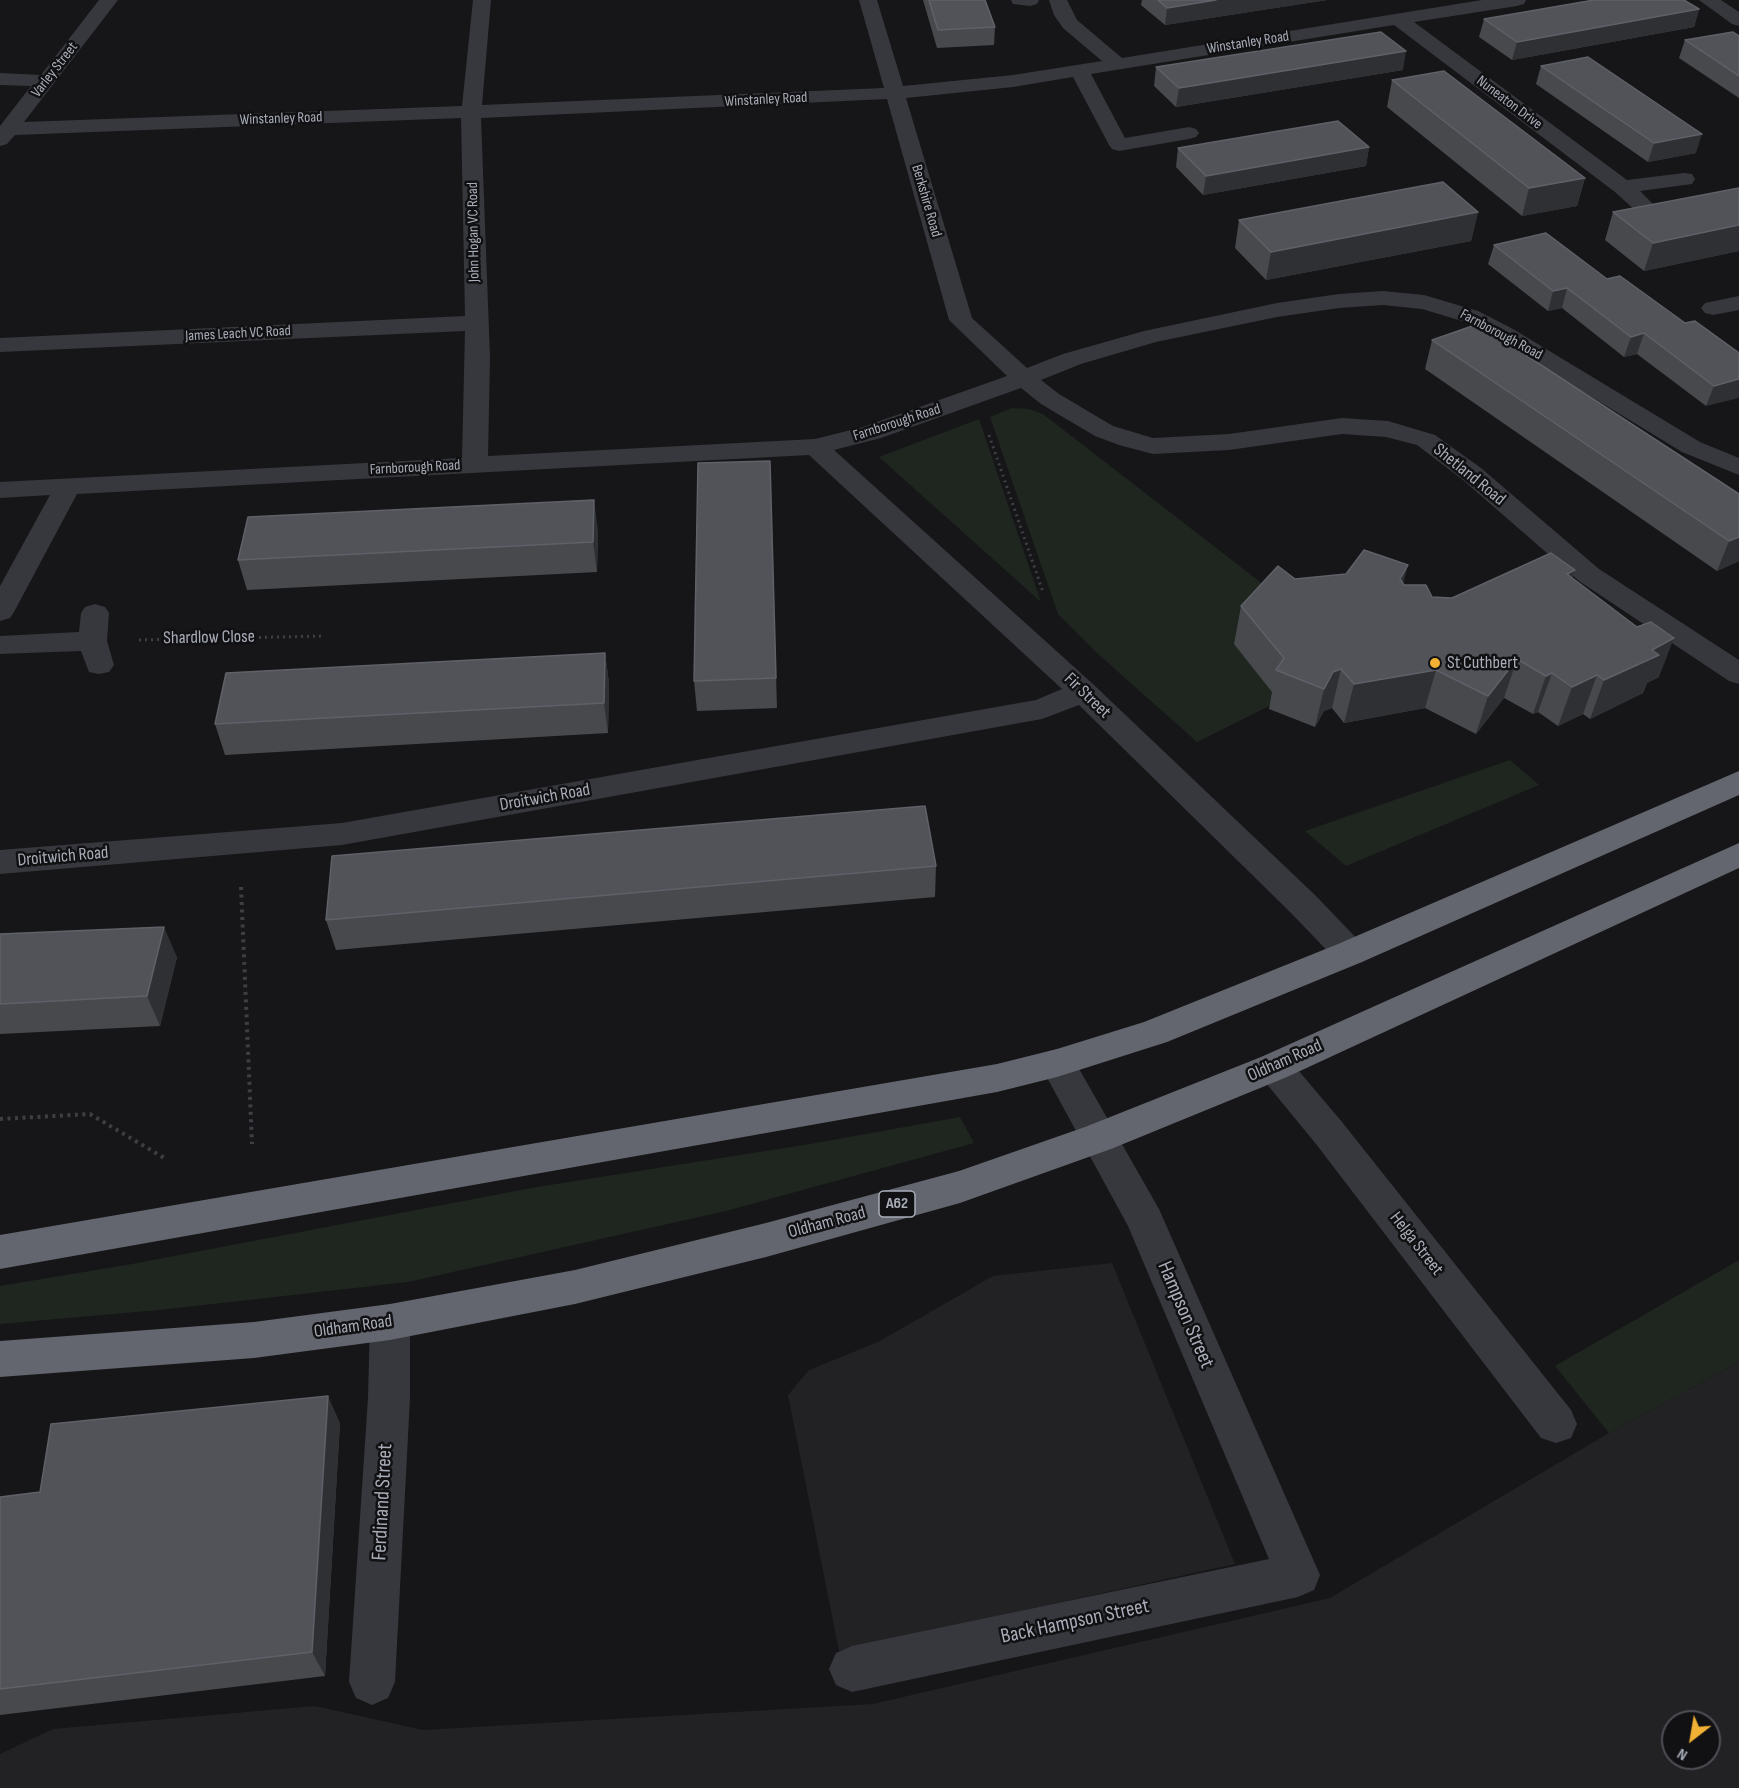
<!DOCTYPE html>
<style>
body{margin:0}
#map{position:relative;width:1739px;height:1788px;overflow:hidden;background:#161618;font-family:"Sofia Sans Condensed",sans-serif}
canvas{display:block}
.north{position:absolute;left:1661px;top:1710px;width:60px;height:60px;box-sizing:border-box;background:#111113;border:2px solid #4d4f55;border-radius:50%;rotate:211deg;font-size:16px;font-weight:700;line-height:24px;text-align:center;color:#a8adb8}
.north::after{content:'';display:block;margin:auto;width:21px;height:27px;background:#f2b134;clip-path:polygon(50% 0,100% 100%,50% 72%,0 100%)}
</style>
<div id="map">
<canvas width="1739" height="1788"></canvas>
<div class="north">N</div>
</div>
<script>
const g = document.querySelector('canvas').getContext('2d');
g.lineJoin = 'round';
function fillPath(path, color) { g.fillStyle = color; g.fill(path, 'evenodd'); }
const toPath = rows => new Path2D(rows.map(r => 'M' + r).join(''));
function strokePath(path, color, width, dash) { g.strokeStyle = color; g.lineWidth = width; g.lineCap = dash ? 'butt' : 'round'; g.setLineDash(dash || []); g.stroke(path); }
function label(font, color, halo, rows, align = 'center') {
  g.font = font + ' "Sofia Sans Condensed",sans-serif'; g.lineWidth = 5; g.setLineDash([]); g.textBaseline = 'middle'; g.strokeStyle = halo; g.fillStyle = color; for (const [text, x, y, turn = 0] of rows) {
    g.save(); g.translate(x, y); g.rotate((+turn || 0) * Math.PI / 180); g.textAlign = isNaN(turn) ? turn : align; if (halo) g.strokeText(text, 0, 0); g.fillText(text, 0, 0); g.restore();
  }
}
fillPath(toPath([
 [1112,1263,1235,1564,839,1651,788,1395,809,1370,878,1342,993,1276],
 [1739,1362,1739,1788,0,1788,0,1754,53,1729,315,1706,423,1730,873,1704,1330,1598,1609,1433],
 [1673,1722,1709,1722,1709,1758,1673,1758]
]), '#222225');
fillPath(toPath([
 [1012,408,1029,409,1043,414,1277,595,1276,697,1271,705,1197,742,1099,655,1058,614,990,417],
 [979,419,1041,602,879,457],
 [1510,760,1539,785,1346,866,1305,831],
 [960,1117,974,1143,726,1211,408,1282,159,1310,0,1324,0,1286,132,1264,537,1187,816,1143],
 [1739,1260,1739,1362,1609,1433,1555,1366]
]), '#1e261f');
strokePath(toPath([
 [989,435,1043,592],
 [139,640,325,636]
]), '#3d3f44', 3, [2, 4]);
strokePath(toPath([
 [241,887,252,1144],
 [0,1119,90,1114,166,1159]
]), '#3d3f44', 4, [3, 4.5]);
fillPath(toPath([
 [99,0,118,0,24,122,462,106,473,0,491,0,482,105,884,88,859,0,877,0,903,86,1013,75,1102,61,1063,28,1054,15,1049,0,1067,0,1077,20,1122,58,1482,0,1526,0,1524,4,1517,6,1414,22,1627,180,1684,173,1692,174,1695,179,1692,184,1640,191,1655,206,1652,211,1644,213,1636,211,1615,192,1394,25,1091,74,1125,138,1189,127,1196,129,1199,133,1196,137,1189,139,1119,151,1112,149,1109,145,1073,77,1013,87,906,98,972,318,1027,368,1063,354,1144,331,1277,303,1339,294,1383,291,1424,295,1478,311,1513,329,1700,442,1739,458,1739,475,1682,452,1497,339,1462,321,1422,309,1383,305,1339,308,1277,317,1156,342,1081,364,1041,380,1059,394,1113,426,1153,438,1229,434,1342,418,1388,421,1435,435,1481,468,1599,569,1739,660,1739,684,1729,681,1579,581,1463,480,1417,445,1386,437,1342,434,1229,450,1153,454,1119,445,1095,436,1041,404,1021,388,881,438,834,450,1094,685,1315,895,1362,944,1367,953,1362,962,1350,966,1338,962,1291,913,1079,705,1042,719,342,845,0,874,0,850,342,823,1036,700,1062,689,809,455,77,494,14,612,10,618,0,621,0,586,50,495,0,498,0,482,462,458,465,331,0,352,0,338,465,316,461,118,15,135,7,144,0,146,0,126,31,86,0,85,0,73,41,75,99,0],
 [887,99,949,320,1007,376,863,427,815,439,488,456,490,358,481,118,887,99],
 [1011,0,1039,0,1037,4,1030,6,1013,4,1011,0],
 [1699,0,1721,0,1739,12,1739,26,1732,24,1699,0],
 [1739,296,1739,310,1713,315,1705,313,1701,308,1705,303,1739,296],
 [95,604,105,607,109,613,107,641,114,665,109,672,99,674,89,672,81,651,0,654,0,636,79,632,81,613,85,607,95,604],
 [1057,1049,1070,1053,1159,1209,1320,1575,1314,1590,1298,1597,852,1692,836,1685,829,1669,836,1653,852,1646,1269,1559,1128,1226,1039,1063,1044,1053,1057,1049],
 [1274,1053,1287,1057,1342,1122,1571,1410,1577,1424,1571,1438,1556,1443,1541,1438,1316,1144,1261,1077,1256,1067,1261,1057,1274,1053],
 [390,1304,404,1309,410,1322,410,1398,395,1682,388,1698,372,1705,356,1698,349,1682,368,1398,370,1322,376,1309,390,1304]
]), '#37383d');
fillPath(toPath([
 [1739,771,1739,795,1362,962,1167,1042,1057,1077,997,1092,0,1269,0,1235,997,1064,1057,1049,1144,1022,1338,944,1739,771],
 [1739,843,1739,868,1287,1077,1111,1149,960,1203,766,1257,575,1304,390,1340,254,1358,0,1377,0,1341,254,1322,390,1304,575,1270,766,1223,959,1171,1085,1127,1261,1057,1739,843]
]), '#63666e');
fillPath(toPath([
 [923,0,985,0,995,27,994,45,937,48],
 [1142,0,1327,0,1165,25,1141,5],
 [1699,9,1694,27,1512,60,1479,37,1484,19],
 [1739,36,1739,98,1679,58,1685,40],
 [1541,66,1696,153,1648,162,1536,84],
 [1156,67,1403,70,1176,107,1154,86],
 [1392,80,1585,178,1577,206,1522,216,1387,107],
 [1369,147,1366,166,1203,195,1176,167,1178,148],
 [1739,188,1739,251,1644,271,1605,240,1613,212],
 [1478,212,1471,241,1266,280,1235,248,1239,220],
 [1494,245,1607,279,1739,353,1706,406,1637,354,1624,357,1562,308,1548,311,1488,264],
 [1432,340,1739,494,1739,561,1717,571,1425,369],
 [770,461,777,708,697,711,694,681],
 [598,530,597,572,247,590,238,560],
 [1575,570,1572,579,1659,677,1647,683,1643,693,1590,719,1583,714,1558,726,1538,712,1533,714,1504,698,1476,734,1425,708,1344,723,1332,708,1324,711,1315,727,1269,709,1272,692,1234,644,1241,606,1295,579,1346,574,1403,584,1404,585,1432,597,1452,598],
 [605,653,609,683,608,733,225,755,215,724],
 [936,866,935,897,336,950,326,920],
 [0,934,177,957,160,1026,0,1034],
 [340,1423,325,1676,0,1715,0,1497,40,1492]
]), '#47494d');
fillPath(toPath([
 [1216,0,1327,0,1165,25,1167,8],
 [1699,9,1694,27,1512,60,1517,42],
 [1406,51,1403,70,1176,107,1179,88],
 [1702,134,1696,153,1648,162,1654,143],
 [1369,147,1366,166,1203,195,1206,176],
 [1585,178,1577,206,1522,216,1529,188],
 [1478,212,1471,241,1266,280,1271,252],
 [1739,225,1739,251,1644,271,1653,243],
 [1567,288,1562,308,1548,311,1553,291],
 [1644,333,1637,354,1624,357,1631,337],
 [1739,379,1739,398,1706,406,1714,386],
 [770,461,771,490,777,708,776,678],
 [594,500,598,530,597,572,593,542],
 [1739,537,1739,561,1717,571,1729,541],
 [1408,565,1398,604,1400,579],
 [1575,570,1562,608,1567,574],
 [1674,638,1659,677,1647,683,1643,693,1590,719,1604,680,1652,650],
 [605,653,609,683,608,733,604,703],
 [1517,659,1504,698,1476,734,1488,696],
 [1341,669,1332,708,1324,711,1315,727,1324,689,1333,672],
 [1436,670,1425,708,1344,723,1354,684],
 [1552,673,1538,712,1533,714,1546,676],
 [1597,675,1583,714,1558,726,1572,687],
 [164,927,177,957,160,1026,147,996],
 [328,1396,340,1423,325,1676,312,1652]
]), '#2f3033');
const building = toPath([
 [929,0,985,0,995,27,938,30,929,0],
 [1158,0,1216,0,1167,8,1158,0],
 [1594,0,1684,0,1699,9,1517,42,1484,19,1594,0],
 [1381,32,1406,51,1179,88,1156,67,1381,32],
 [1733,32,1739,36,1739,76,1685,40,1733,32],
 [1588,57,1702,134,1654,143,1541,66,1588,57],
 [1444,71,1585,178,1529,188,1392,80,1444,71],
 [1338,121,1369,147,1206,176,1178,148,1338,121],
 [1443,182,1478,212,1271,252,1239,220,1443,182],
 [1739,188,1739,225,1653,243,1613,212,1739,188],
 [1546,233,1607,279,1620,276,1685,323,1695,321,1739,353,1739,379,1714,386,1644,333,1631,337,1567,288,1553,291,1494,245,1546,233],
 [1478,324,1739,494,1739,537,1729,541,1432,340,1478,324],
 [770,461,776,678,694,681,698,463,770,461],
 [594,500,593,542,238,560,248,517,594,500],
 [1364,550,1408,565,1400,579,1404,585,1426,585,1432,597,1452,598,1551,553,1575,570,1567,574,1637,627,1651,622,1674,638,1652,650,1659,655,1604,680,1597,675,1572,687,1552,673,1546,676,1517,659,1488,696,1436,670,1354,684,1341,669,1333,672,1324,689,1276,670,1284,658,1241,606,1278,566,1295,579,1346,574,1364,550],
 [605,653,604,703,215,724,226,673,605,653],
 [925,806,936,866,326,920,332,856,925,806],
 [164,927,147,996,0,1004,0,934,164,927],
 [328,1396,312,1652,0,1689,0,1497,40,1492,51,1424,328,1396]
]);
fillPath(building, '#525359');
strokePath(building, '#5f6168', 1.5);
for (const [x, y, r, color] of [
 [1435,663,6,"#f2b134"]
]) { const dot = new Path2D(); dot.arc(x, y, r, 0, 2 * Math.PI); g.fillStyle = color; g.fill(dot); strokePath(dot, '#111113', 2); }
label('15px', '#a8adb8', '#111113', [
 ["Winstanley Road",1248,43,-9],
 ["Varley Street",55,70,-52],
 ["Winstanley Road",766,100,-3],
 ["Nuneaton Drive",1509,103,37],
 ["Winstanley Road",281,119,-2],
 ["Berkshire Road",926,201,74],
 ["John Hogan VC Road",474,232,-91],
 ["James Leach VC Road",238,334,-3],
 ["Farnborough Road",1501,335,28],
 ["Farnborough Road",897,423,-18],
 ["Farnborough Road",415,468,-3]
]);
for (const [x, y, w] of [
 [897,1204,36]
]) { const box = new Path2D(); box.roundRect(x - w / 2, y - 13, w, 26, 4.5); g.fillStyle = '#111113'; g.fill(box); strokePath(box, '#a8adb8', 1.5); }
label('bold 16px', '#a8adb8', null, [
 ["A62",897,1204]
]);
label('18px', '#a8adb8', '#111113', [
 ["Shetland Road",1469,475,39],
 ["Shardlow Close",209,638,-1],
 ["Fir Street",1087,696,44],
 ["Droitwich Road",545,798,-10],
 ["Droitwich Road",63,857,-5],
 ["Oldham Road",1285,1061,-24],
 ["Oldham Road",827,1223,-15],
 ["Helga Street",1416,1244,52],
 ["Oldham Road",353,1327,-8]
]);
label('18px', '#a8adb8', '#111113', [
 ["St Cuthbert",1447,663]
], 'left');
label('21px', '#a8adb8', '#111113', [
 ["Hampson Street",1185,1315,67],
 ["Ferdinand Street",383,1502,-87],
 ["Back Hampson Street",1075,1622,-12]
]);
</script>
